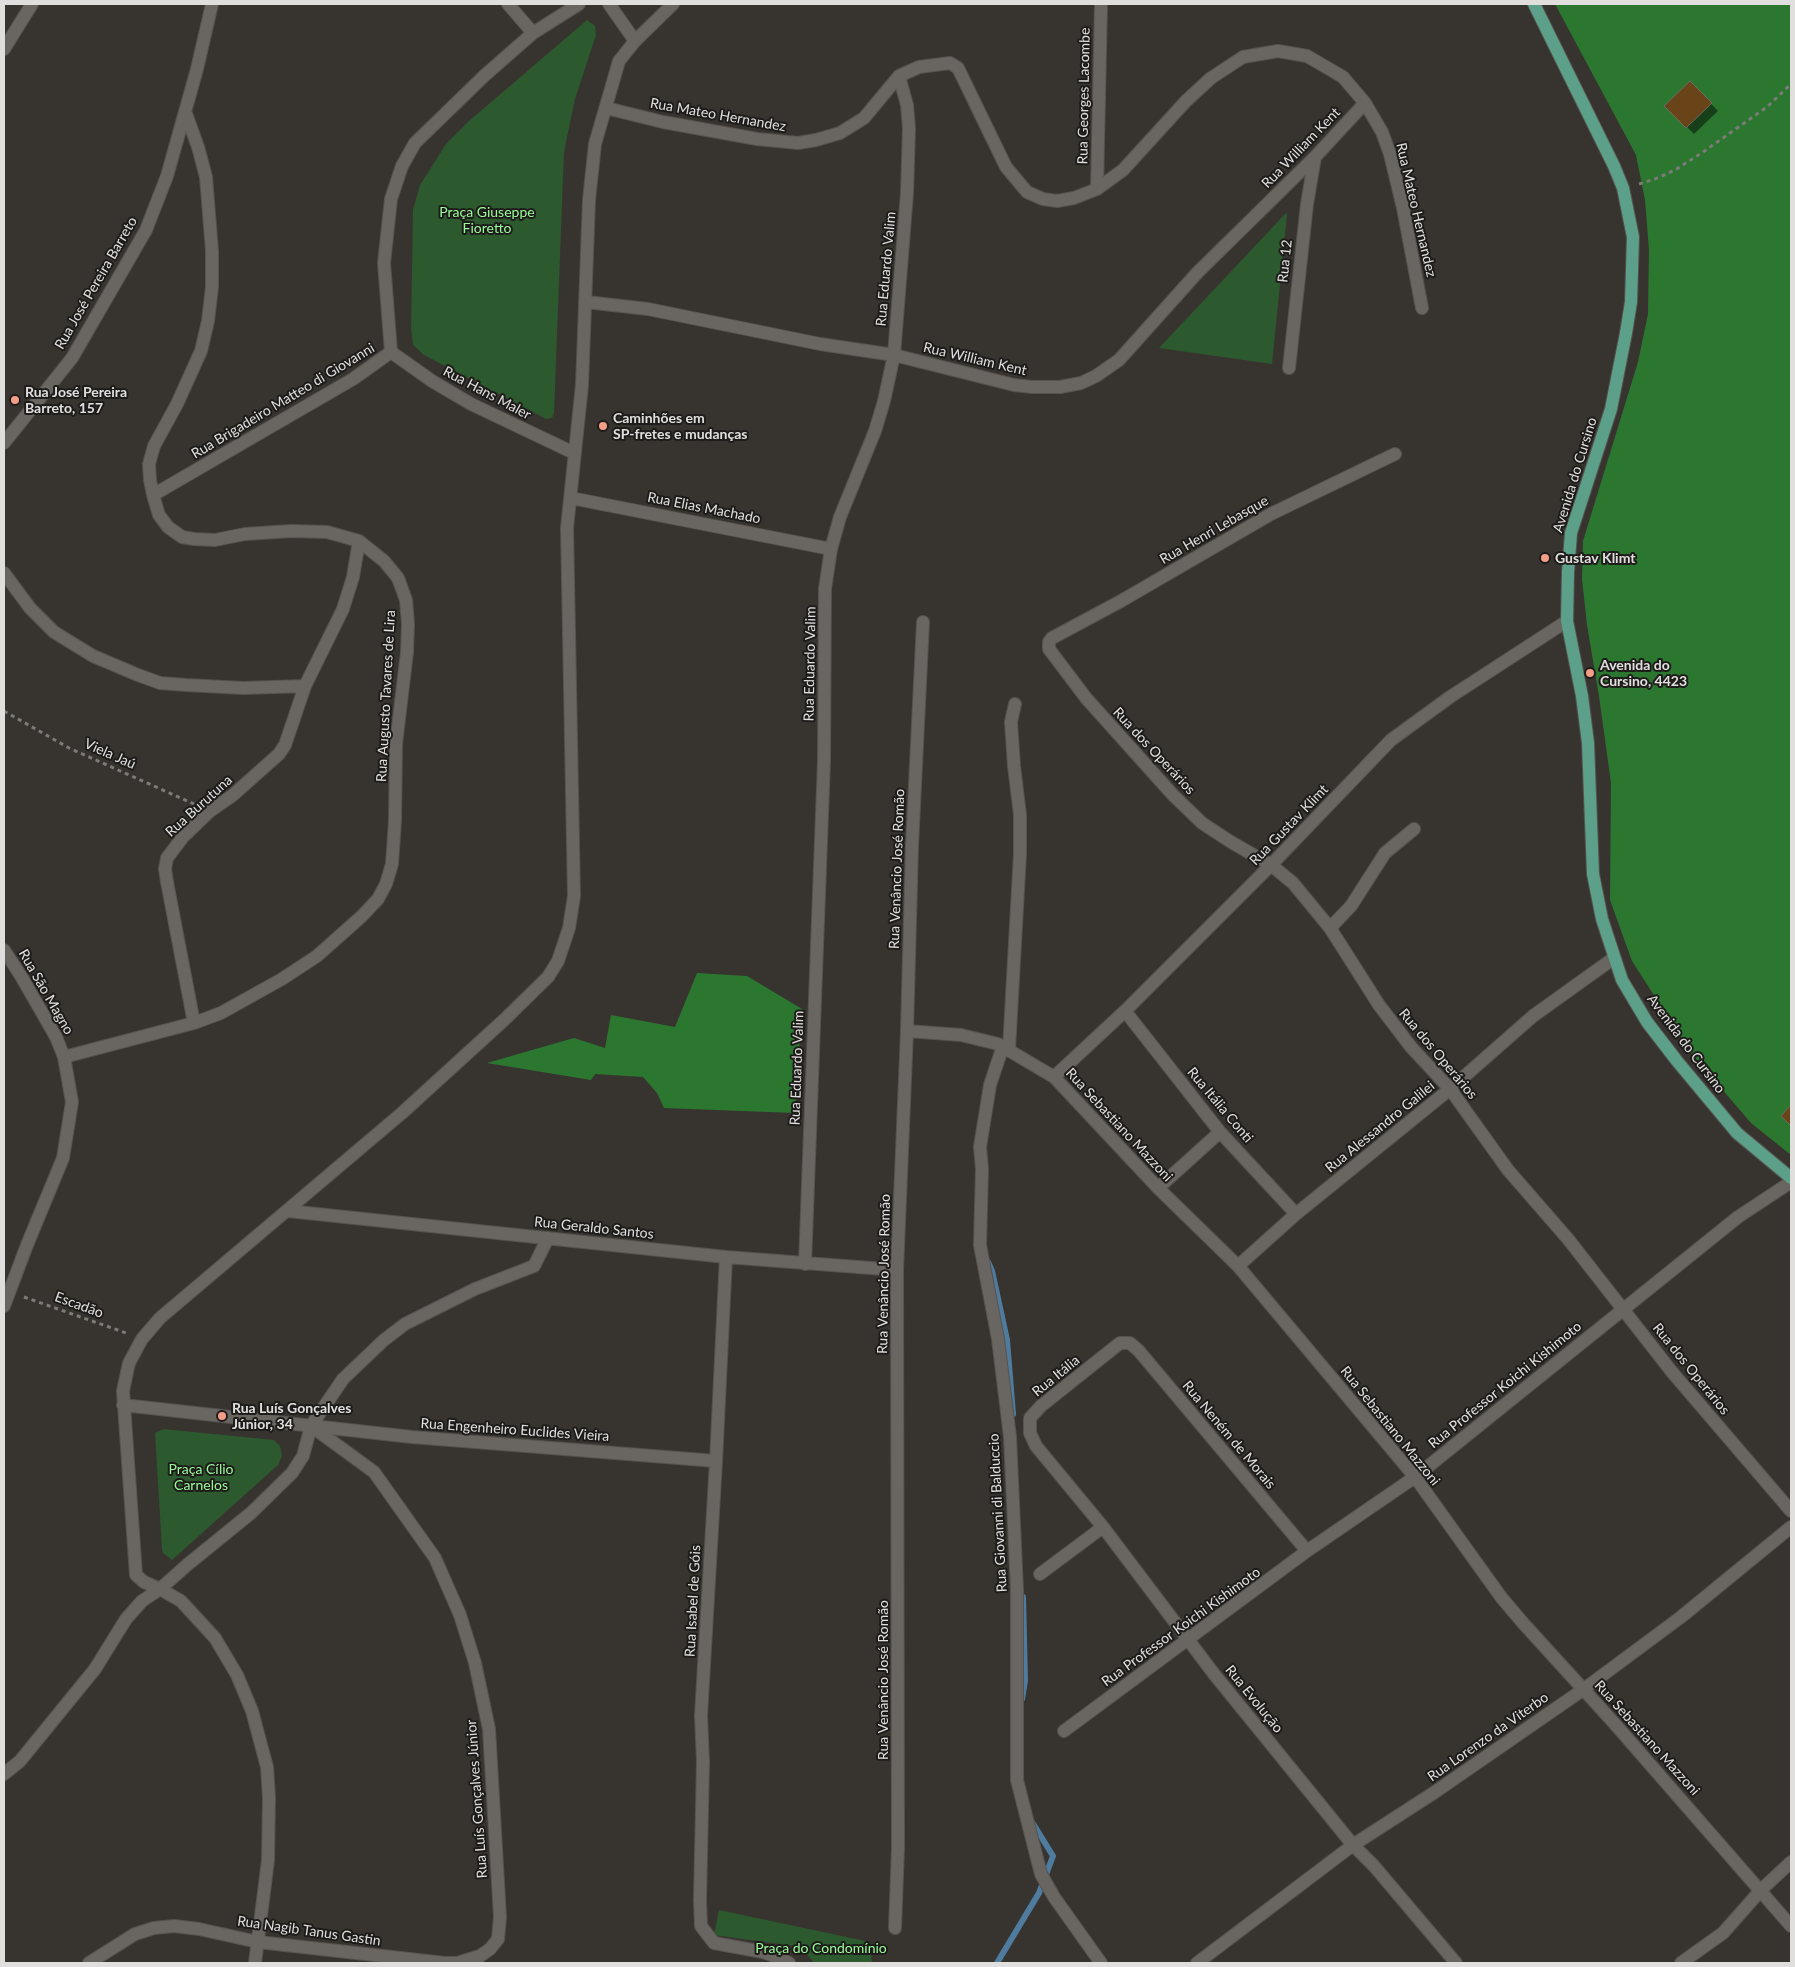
<!DOCTYPE html>
<meta charset="utf-8">
<style>
body{margin:0}
#map{position:relative;width:1795px;height:1967px;overflow:hidden;background:#373430;font-family:Lato,sans-serif}
canvas{display:block}
.frame{position:absolute;inset:0;border:5px solid #e1dfdd;pointer-events:none}
</style>
<div id="map">
<canvas width="1795" height="1967"></canvas>
<div class="frame"></div>
</div>
<script>
const g = document.querySelector('canvas').getContext('2d');
g.lineJoin = 'round';
function fillPath(path, color) { g.fillStyle = color; g.fill(path, 'evenodd'); }
const toPath = rows => new Path2D(rows.map(r => 'M' + r).join(''));
function strokePath(path, color, width, dash) { g.strokeStyle = color; g.lineWidth = width; g.lineCap = dash ? 'butt' : 'round'; g.setLineDash(dash || []); g.stroke(path); }
function label(font, color, halo, rows, align = 'center') {
  g.font = font + ' Lato,sans-serif'; g.lineWidth = 4; g.setLineDash([]); g.textBaseline = 'middle'; g.strokeStyle = halo; g.fillStyle = color; for (const [text, x, y, turn = 0] of rows) {
    g.save(); g.translate(x, y); g.rotate((+turn || 0) * Math.PI / 180); g.textAlign = isNaN(turn) ? turn : align; if (halo) g.strokeText(text, 0, 0); g.fillText(text, 0, 0); g.restore();
  }
}
fillPath(toPath([
 [587,20,595,26,596,35,575,99,564,152,554,413,552,418,546,419,424,355,413,345,411,328,413,210,420,185,446,144,469,121],
 [1286,213,1287,214,1272,364,1159,348],
 [163,1429,274,1440,280,1446,282,1456,278,1465,172,1560,163,1553,162,1549,155,1433],
 [719,1910,870,1942,872,1963,814,1963,801,1947,714,1935]
]), '#2c592d');
fillPath(toPath([
 [1555,4,1791,4,1791,1155,1751,1123,1691,1053,1632,961,1610,900,1611,783,1599,696,1587,625,1582,579,1583,541,1638,362,1648,314,1649,250,1645,200,1636,155],
 [697,973,747,976,802,1009,795,1113,664,1108,657,1093,643,1077,595,1074,591,1080,487,1063,574,1038,605,1048,611,1015,675,1027]
]), '#2c7730');
fillPath(toPath([
 [1690,82,1718,111,1694,134,1666,106]
]), '#0007');
strokePath(toPath([
 [988,1262,992,1271,1007,1340,1013,1414],
 [1022,1699,1025,1681,1023,1597],
 [997,1963,1039,1893,1053,1856,1032,1822]
]), '#4f7c9e', 6);
const building = toPath([
 [1690,81,1712,103,1686,128,1664,106,1690,81],
 [1791,1105,1791,1126,1781,1116,1791,1105]
]);
fillPath(building, '#694418');
strokePath(building, '#6e6a66', 1);
const minor = toPath([
 [508,4,533,33],
 [609,4,635,41],
 [4,49,32,4],
 [606,108,663,122,757,139,798,143,816,140,840,133,864,118,899,76,919,67,950,63,958,68,1006,167,1027,192,1043,199,1057,201,1074,198,1097,189,1123,170,1186,101,1211,78,1243,57,1278,51,1307,56,1343,77,1365,103,1382,132,1390,154,1403,208,1422,308],
 [1097,189,1101,4],
 [586,302,648,309,820,344,894,355,1014,385,1032,387,1060,387,1081,383,1096,376,1119,360,1197,273,1315,157,1365,103],
 [391,352,384,263,391,199,402,166,415,143,484,76,533,33,579,4],
 [391,352,432,381,471,404,574,453],
 [1289,368,1307,204,1315,157],
 [4,443,72,358,146,230,167,176,197,69,212,4],
 [1395,454,1271,514,1121,601,1052,638,1049,642,1049,649,1086,698,1173,795,1202,823,1231,842,1271,865,1293,883,1330,928,1379,1005,1411,1047,1450,1089,1508,1170,1568,1239,1672,1372,1791,1511],
 [153,495,353,379,391,352],
 [571,498,831,549],
 [4,573,30,608,54,632,93,656,138,675,160,683,186,685,243,688,305,686,343,609,353,577,359,541],
 [1330,928,1351,906,1385,853,1414,829],
 [4,950,21,976,56,1037,64,1057,72,1102,63,1158,27,1245,4,1306],
 [1125,1011,1220,1132,1296,1214],
 [194,1023,167,882,165,869,167,858,183,837,210,811,233,795,279,754,285,745,305,686],
 [907,1031,961,1035,998,1044,1054,1077,1158,1188,1238,1266,1415,1477,1501,1597,1523,1623,1614,1723,1791,1926],
 [1003,1046,990,1085,980,1147,982,1169,980,1245,998,1339,1010,1437,1017,1590,1017,1780,1041,1874,1054,1897,1101,1963],
 [1009,1049,1020,854,1020,815,1014,766,1011,722,1015,704],
 [64,1057,194,1023,221,1013,282,979,317,956,362,916,378,899,386,884,392,864,395,821,396,744,407,652,408,624,406,600,398,578,384,561,359,541,327,532,291,531,245,534,215,540,194,539,182,537,168,527,159,515,153,495,150,480,149,464,154,446,177,404,201,351,208,321,212,287,212,251,206,177,198,147,185,111],
 [1054,1077,1125,1011,1271,865,1391,740,1450,697,1567,621],
 [1158,1188,1220,1132],
 [288,1211,726,1257,897,1270],
 [726,1257,716,1461,701,1716,703,1762,700,1900,701,1926,714,1943,763,1952,782,1959,789,1963],
 [805,1264,824,761,825,589,831,549,840,517,875,431,884,401,894,355,907,193,909,128,907,105,899,76],
 [1238,1266,1296,1214,1450,1089,1533,1016,1614,958],
 [123,1405,412,1437,716,1461],
 [1307,1551,1139,1351,1130,1343,1120,1343,1041,1406,1030,1418,1030,1433,1036,1446,1103,1527,1214,1674,1353,1845,1374,1866,1456,1963],
 [1040,1574,1103,1527],
 [1064,1731,1307,1551,1415,1477,1738,1217,1791,1182],
 [4,1774,20,1761,95,1669,126,1619,142,1601,160,1589,187,1565,251,1513,292,1473,303,1456,311,1426,343,1379,384,1340,405,1324,475,1289,534,1266,548,1238],
 [895,1928,898,1848,897,1270,907,1031,912,846,923,622],
 [89,1963,135,1934,154,1928,174,1926,199,1929,258,1942,445,1963,457,1963,480,1956,490,1949,498,1939,500,1917,489,1729,475,1663,460,1615,435,1558,374,1472,311,1426],
 [255,1963,268,1860,269,1798,267,1767,252,1711,237,1675,215,1638,181,1601,160,1589,144,1582,136,1575,123,1391,129,1363,142,1339,160,1318,402,1113,504,1020,548,977,558,961,569,928,574,896,567,528,582,385,589,200,595,144,619,61,635,41,673,4],
 [1197,1963,1353,1845,1435,1792,1584,1689,1681,1617,1791,1527],
 [1681,1963,1723,1933,1761,1890,1791,1862]
]);
const major = toPath([
 [1534,4,1614,166,1623,188,1633,237,1631,302,1626,333,1611,409,1571,533,1568,572,1567,621,1582,696,1588,743,1593,874,1602,919,1622,980,1647,1022,1677,1061,1737,1133,1791,1178]
]);
strokePath(minor, '#55524f', 14);
strokePath(major, '#55524f', 14);
strokePath(toPath([
 [1639,184,1655,179,1675,170,1703,152,1767,107,1791,84],
 [4,711,69,748,194,804],
 [24,1297,126,1333]
]), '#7d7b78', 3, [4, 4]);
strokePath(minor, '#696561', 12);
strokePath(major, '#5ca089', 12);
for (const [x, y, r, color] of [
 [15,400,5,"#f49e87"],
 [603,426,5,"#f49e87"],
 [1545,558,5,"#f49e87"],
 [1590,673,5,"#f49e87"],
 [222,1416,5,"#f49e87"]
]) { const dot = new Path2D(); dot.arc(x, y, r, 0, 2 * Math.PI); g.fillStyle = color; g.fill(dot); strokePath(dot, '#1d1c1a', 2); }
label('14px', '#e1dfdd', '#1d1c1a', [
 ["Rua Georges Lacombe",1084,96,-89],
 ["Rua Mateo Hernandez",718,115,10],
 ["Rua William Kent",1301,148,-46],
 ["Rua Mateo Hernandez",1416,210,77],
 ["Rua 12",1285,261,-84],
 ["Rua Eduardo Valim",886,269,-85],
 ["Rua José Pereira Barreto",96,283,-60],
 ["Rua William Kent",975,359,13],
 ["Rua Hans Maler",487,393,28],
 ["Rua Brigadeiro Matteo di Giovanni",283,401,-31],
 ["Avenida do Cursino",1575,475,-73],
 ["Rua Elias Machado",704,508,11],
 ["Rua Henri Lebasque",1214,530,-30],
 ["Rua Eduardo Valim",810,664,-89],
 ["Rua Augusto Tavares de Lira",386,696,-87],
 ["Rua dos Operários",1154,751,47],
 ["Viela Jaú",110,754,24],
 ["Rua Burutuna",199,806,-42],
 ["Rua Gustav Klimt",1289,825,-46],
 ["Rua Venâncio José Romão",897,869,-88],
 ["Rua São Magno",46,992,60],
 ["Avenida do Cursino",1686,1044,53],
 ["Rua dos Operários",1438,1054,50],
 ["Rua Eduardo Valim",797,1068,-88],
 ["Rua Itália Conti",1220,1105,50],
 ["Rua Sebastiano Mazzoni",1119,1125,47],
 ["Rua Alessandro Galilei",1380,1127,-39],
 ["Rua Geraldo Santos",594,1228,6],
 ["Rua Venâncio José Romão",884,1274,-89],
 ["Escadão",79,1305,20],
 ["Rua dos Operários",1691,1369,51],
 ["Rua Itália",1056,1376,-39],
 ["Rua Professor Koichi Kishimoto",1505,1385,-39],
 ["Rua Sebastiano Mazzoni",1390,1426,51],
 ["Rua Engenheiro Euclides Vieira",515,1430,4],
 ["Rua Neném de Morais",1229,1435,50],
 ["Rua Giovanni di Balduccio",998,1513,-93],
 ["Rua Isabel de Góis",693,1601,-87],
 ["Rua Professor Koichi Kishimoto",1181,1627,-36],
 ["Rua Venâncio José Romão",883,1680,-90],
 ["Rua Evolução",1254,1699,51],
 ["Rua Lorenzo da Viterbo",1488,1737,-35],
 ["Rua Sebastiano Mazzoni",1647,1738,48],
 ["Rua Luís Gonçalves Júnior",477,1799,-94],
 ["Rua Nagib Tanus Gastin",309,1931,8]
]);
label('14px', '#9afb9a', '#1d1c1a', [
 ["Praça Giuseppe",487,212],
 ["Fioretto",487,228],
 ["Praça Cílio",201,1469],
 ["Carnelos",201,1485],
 ["Praça do Condomínio",821,1948]
]);
label('bold 14px', '#e1dfdd', '#1d1c1a', [
 ["Rua José Pereira",25,392],
 ["Barreto, 157",25,408],
 ["Caminhões em",613,418],
 ["SP-fretes e mudanças",613,434],
 ["Gustav Klimt",1555,558],
 ["Avenida do",1600,665],
 ["Cursino, 4423",1600,681],
 ["Rua Luís Gonçalves",232,1408],
 ["Júnior, 34",232,1424]
], 'left');
</script>
